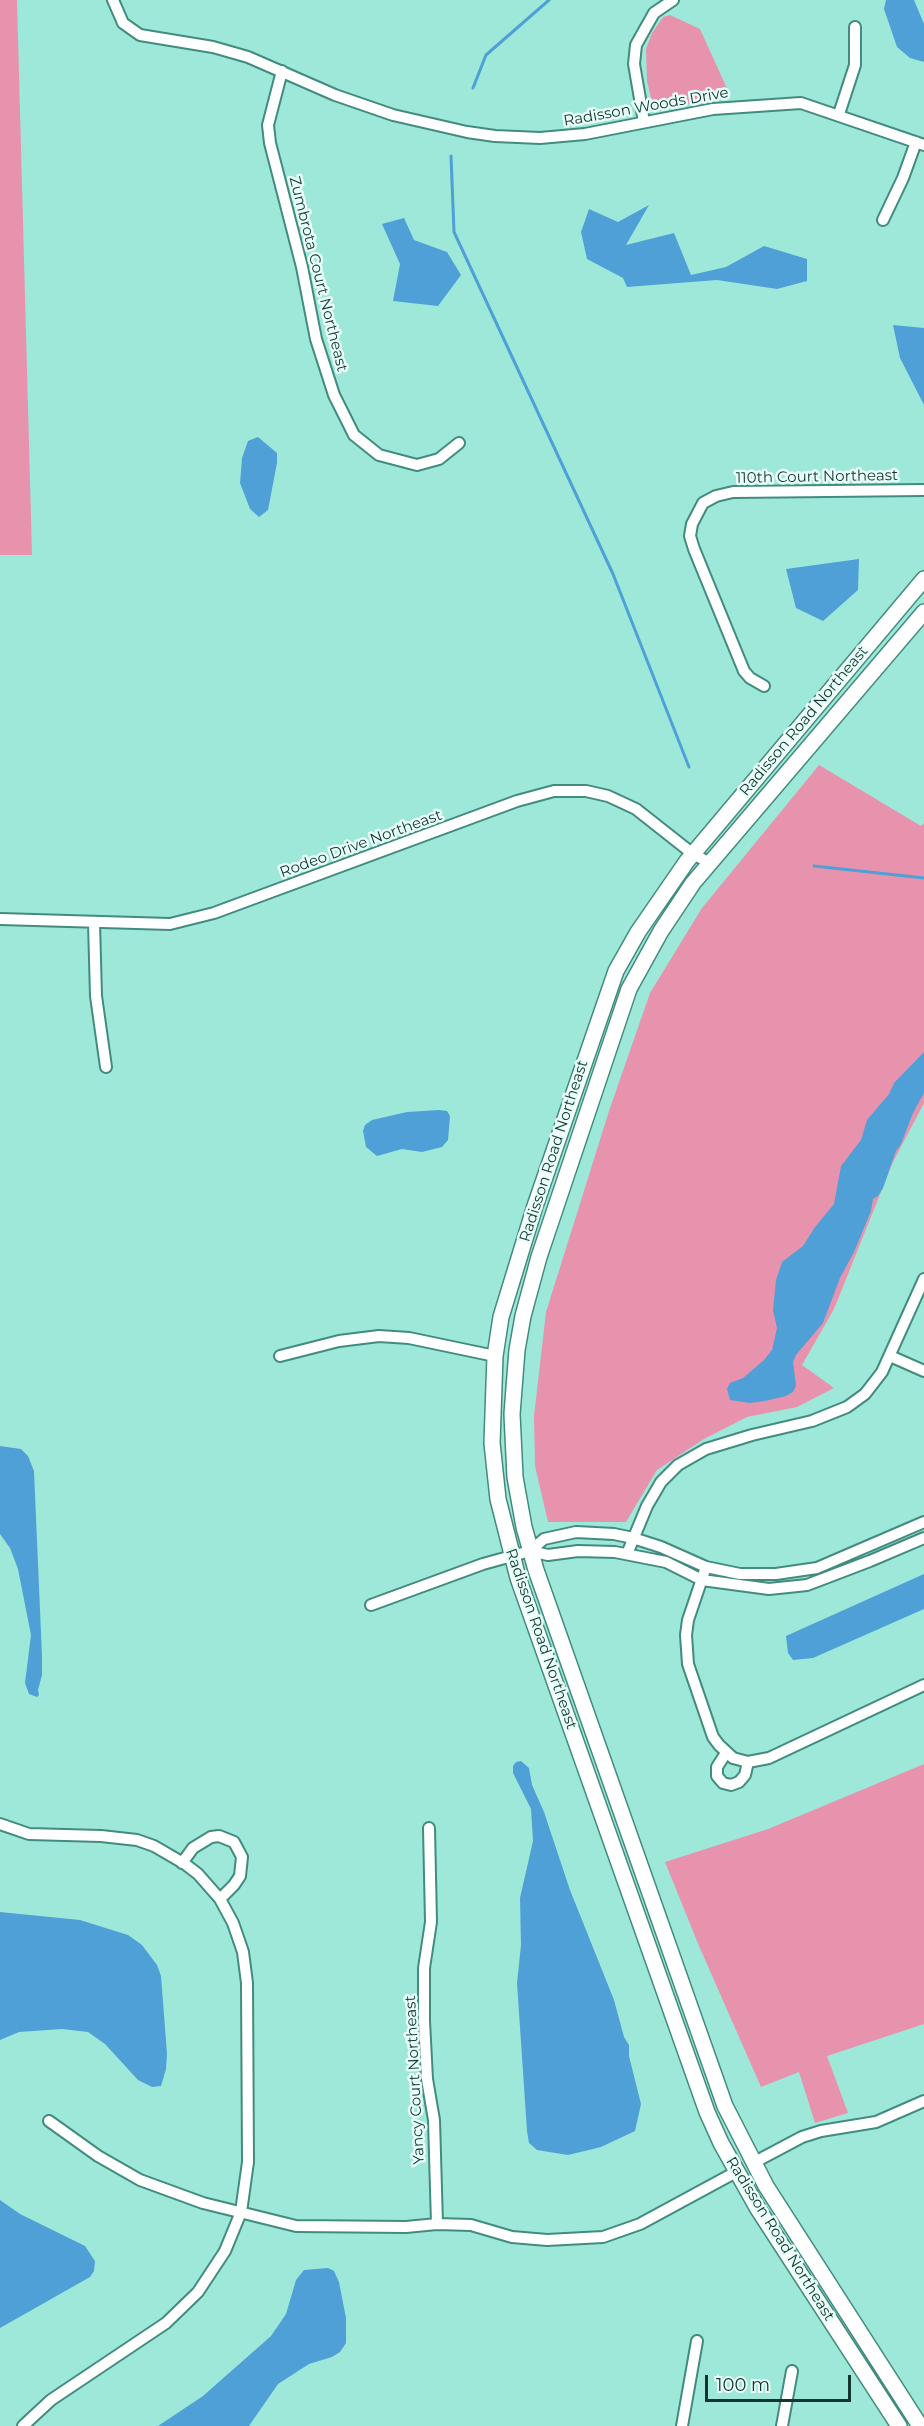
<!DOCTYPE html>
<style>
body{margin:0}
#map{position:relative;width:924px;height:2426px;overflow:hidden;background:#9ee8d9;font-family:Montserrat,sans-serif}
canvas{display:block}
.scale{position:absolute;left:705px;top:2375px;width:146px;height:27px;box-sizing:border-box;border:3px solid #16352f;border-top:0;padding-left:8px;font-size:18px;line-height:21px;white-space:nowrap;color:#16352f;-webkit-text-stroke:4px #e8fef8;paint-order:stroke}
</style>
<div id="map">
<canvas width="924" height="2426"></canvas>
<div class="scale">100 m</div>
</div>
<script>
const g = document.querySelector('canvas').getContext('2d');
g.lineJoin = 'round';
function fillPath(path, color) { g.fillStyle = color; g.fill(path, 'evenodd'); }
const toPath = rows => new Path2D(rows.map(r => 'M' + r).join(''));
function strokePath(path, color, width, dash) { g.strokeStyle = color; g.lineWidth = width; g.lineCap = dash ? 'butt' : 'round'; g.setLineDash(dash || []); g.stroke(path); }
function label(font, color, halo, rows, align = 'center') {
  g.font = font + ' Montserrat,sans-serif'; g.lineWidth = 5; g.setLineDash([]); g.textBaseline = 'middle'; g.strokeStyle = halo; g.fillStyle = color; for (const [text, x, y, turn = 0] of rows) {
    g.save(); g.translate(x, y); g.rotate((+turn || 0) * Math.PI / 180); g.textAlign = isNaN(turn) ? turn : align; if (halo) g.strokeText(text, 0, 0); g.fillText(text, 0, 0); g.restore();
  }
}
fillPath(toPath([
 [0,0,17,0,32,555,0,555],
 [670,15,700,29,730,95,654,111,647,81,646,49,652,33,663,17],
 [819,765,921,826,924,823,924,1103,893,1162,834,1309,802,1365,834,1388,797,1407,747,1417,704,1439,657,1470,626,1522,548,1522,535,1466,534,1416,546,1312,609,1111,650,993,702,908],
 [924,1764,924,2024,827,2056,848,2113,815,2123,799,2072,761,2087,699,1946,665,1862,768,1829]
]), '#e893ae');
fillPath(toPath([
 [886,0,914,0,924,24,924,62,910,58,897,47,884,9],
 [649,205,626,245,674,233,691,275,726,267,764,246,807,259,807,281,777,289,717,280,627,287,623,278,587,259,581,232,589,209,618,222],
 [404,218,414,240,447,252,461,275,438,306,393,301,400,264,382,224],
 [893,325,924,328,924,405,900,358],
 [258,437,277,453,277,463,268,510,259,517,250,509,240,483,242,458,248,441],
 [859,559,858,590,823,621,796,608,786,569],
 [924,1052,924,1093,913,1113,901,1144,896,1151,883,1188,878,1196,873,1199,871,1211,854,1252,840,1278,823,1323,796,1355,793,1362,796,1386,793,1392,786,1396,765,1401,750,1403,730,1400,727,1389,730,1383,743,1378,764,1360,772,1350,777,1328,773,1310,776,1280,782,1262,803,1246,815,1227,834,1204,841,1166,861,1140,867,1120,889,1094,894,1083],
 [439,1110,447,1111,450,1116,448,1140,442,1147,422,1152,402,1149,377,1156,366,1147,363,1131,365,1125,372,1120,407,1112],
 [0,1446,21,1449,28,1456,34,1471,42,1656,42,1675,38,1690,39,1695,37,1697,29,1694,25,1683,31,1635,18,1569,10,1548,0,1534],
 [924,1574,924,1609,813,1658,793,1660,788,1653,786,1636],
 [521,1761,529,1768,532,1785,544,1812,570,1890,614,2000,624,2037,629,2045,629,2056,641,2104,635,2131,601,2147,568,2155,537,2150,529,2143,527,2131,517,1983,521,1945,520,1898,533,1841,531,1809,513,1773,513,1766,516,1762],
 [0,1912,80,1920,128,1935,142,1945,157,1965,161,1976,167,2054,166,2069,161,2086,152,2087,138,2080,105,2044,88,2032,62,2029,19,2032,0,2040],
 [0,2200,20,2214,85,2246,95,2261,94,2271,90,2277,0,2328],
 [328,2268,334,2271,339,2282,346,2318,346,2343,340,2352,332,2357,309,2364,278,2384,249,2426,158,2426,203,2396,271,2336,286,2314,296,2280,304,2270]
]), '#4fa0d6');
strokePath(toPath([
 [473,88,486,55,549,0],
 [451,156,454,232,613,574,689,767],
 [814,866,924,878]
]), '#4fa0d6', 3);
const minor = toPath([
 [113,0,123,23,140,35,213,47,248,57,335,95,393,115,467,132,495,136,540,138,585,134,713,109,801,103,924,145],
 [282,71,268,125,270,143,302,267,316,339,334,395,354,435,379,455,417,465,439,459,459,443],
 [839,114,855,65,855,27],
 [644,122,634,64,636,45,654,13,673,0],
 [883,220,903,178,916,142],
 [764,686,750,678,744,671,694,549,690,536,692,524,703,503,716,496,733,492,924,490],
 [0,919,170,924,214,913,517,801,554,791,586,791,608,796,636,809,693,854,710,863],
 [94,923,96,996,106,1067],
 [280,1356,339,1341,379,1336,409,1338,495,1356],
 [890,1356,924,1371],
 [530,1551,548,1555,578,1551,615,1552,666,1562,702,1580,769,1589,807,1585,870,1561,924,1538],
 [627,1554,647,1506,661,1482,678,1465,706,1449,752,1435,812,1421,847,1407,865,1394,882,1372,924,1279],
 [706,1567,688,1620,686,1635,688,1664,713,1737,719,1745,733,1758,748,1762,769,1758,924,1685],
 [371,1605,483,1564,530,1551,544,1539,576,1532,614,1534,633,1538,661,1547,706,1567,740,1574,776,1574,817,1568,924,1522],
 [726,1753,717,1767,717,1776,723,1783,731,1785,739,1782,745,1775,748,1762],
 [0,1824,29,1834,101,1836,137,1840,154,1846,185,1864,198,1874,220,1899,233,1923,243,1952,247,1983,248,2162,241,2212,225,2251,198,2292,166,2323,51,2400,23,2426],
 [429,1828,431,1922,424,1968,424,2021,427,2079,434,2120,437,2224],
 [182,1863,193,1848,211,1837,219,1836,234,1842,242,1857,240,1876,234,1885,220,1899],
 [49,2121,98,2156,140,2180,203,2203,296,2226,406,2227,437,2224,471,2225,512,2237,547,2240,603,2237,640,2224,736,2172],
 [753,2163,802,2137,821,2131,876,2122,924,2101],
 [682,2426,697,2341],
 [782,2426,792,2371]
]);
const secondary = toPath([
 [899,2426,758,2209,721,2143,707,2112,518,1578,498,1499,492,1443,495,1356,501,1317,535,1206,616,971,638,932,687,861,924,579],
 [920,2426,766,2186,725,2106,536,1570,524,1527,515,1477,512,1414,517,1350,523,1316,539,1257,629,989,661,931,693,883,924,612]
]);
strokePath(minor, '#428c7f', 14);
strokePath(secondary, '#428c7f', 18);
strokePath(minor, '#fff', 10);
strokePath(secondary, '#fff', 15);
label('15px', '#16352f', '#e8fef8', [
 ["Radisson Woods Drive",646,107,-10],
 ["Zumbrota Court Northeast",318,274,76],
 ["110th Court Northeast",817,477,-1],
 ["Radisson Road Northeast",804,721,-50],
 ["Rodeo Drive Northeast",361,844,-20],
 ["Radisson Road Northeast",554,1151,-72],
 ["Radisson Road Northeast",541,1639,71],
 ["Yancy Court Northeast",415,2080,-93],
 ["Radisson Road Northeast",780,2239,58]
]);
</script>
